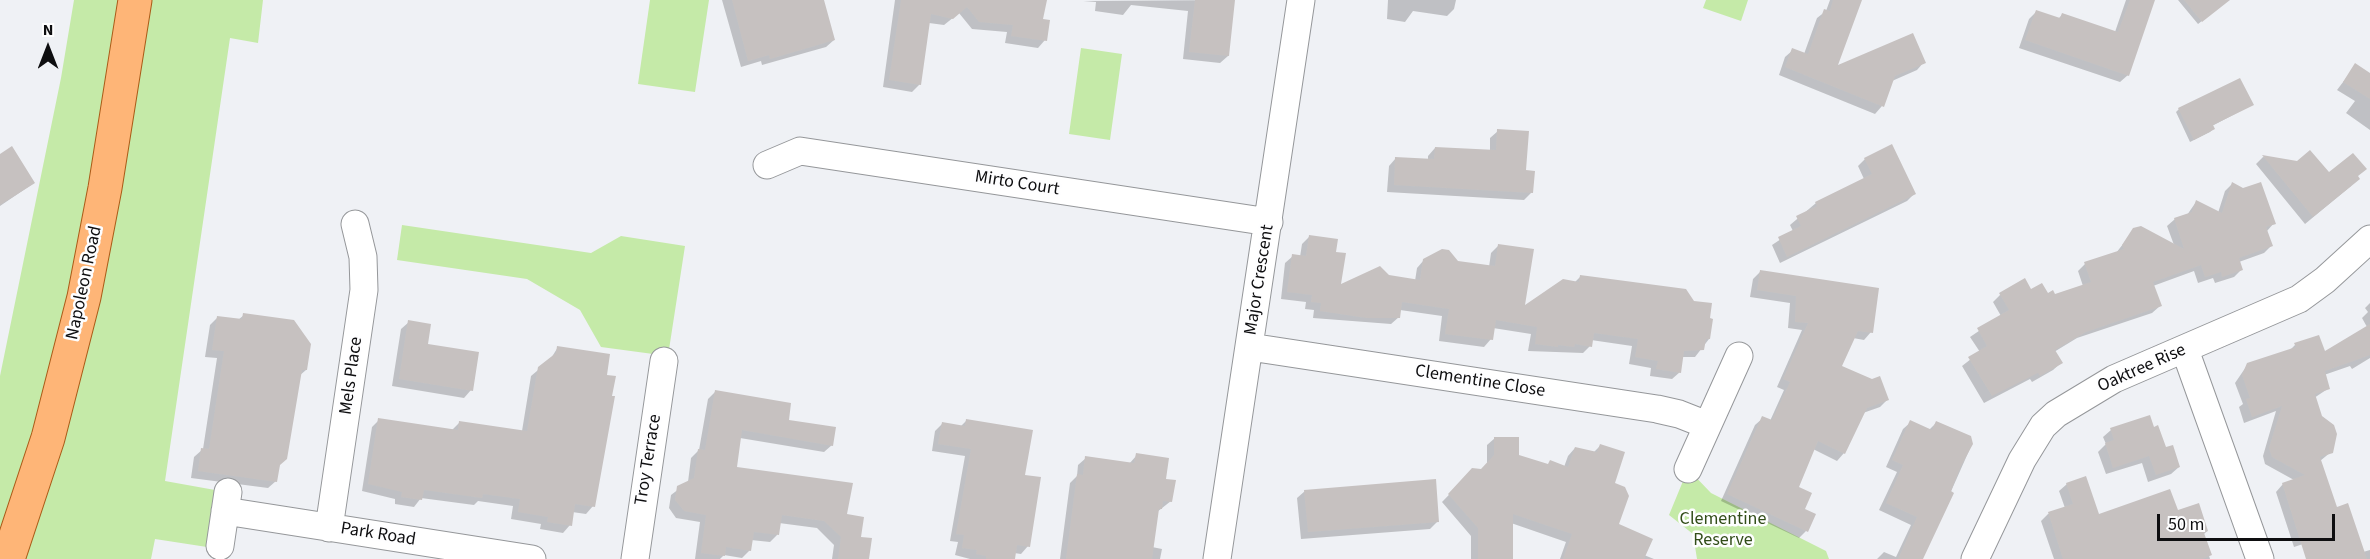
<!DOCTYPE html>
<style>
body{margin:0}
#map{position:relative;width:2370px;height:559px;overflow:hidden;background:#eff1f5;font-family:"Source Sans 3",sans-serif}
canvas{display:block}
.north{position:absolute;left:18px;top:18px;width:60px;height:60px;-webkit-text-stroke:4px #fefeff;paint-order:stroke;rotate:0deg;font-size:16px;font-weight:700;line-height:24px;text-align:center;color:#0e0e10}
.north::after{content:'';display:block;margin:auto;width:21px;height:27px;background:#0e0e10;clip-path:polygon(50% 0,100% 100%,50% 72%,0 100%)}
.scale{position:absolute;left:2157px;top:514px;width:178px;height:27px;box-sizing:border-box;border:3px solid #0e0e10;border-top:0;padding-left:8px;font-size:18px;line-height:21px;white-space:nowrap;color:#0e0e10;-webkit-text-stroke:4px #fefeff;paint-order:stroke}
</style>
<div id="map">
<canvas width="2370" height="559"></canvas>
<div class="north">N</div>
<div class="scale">50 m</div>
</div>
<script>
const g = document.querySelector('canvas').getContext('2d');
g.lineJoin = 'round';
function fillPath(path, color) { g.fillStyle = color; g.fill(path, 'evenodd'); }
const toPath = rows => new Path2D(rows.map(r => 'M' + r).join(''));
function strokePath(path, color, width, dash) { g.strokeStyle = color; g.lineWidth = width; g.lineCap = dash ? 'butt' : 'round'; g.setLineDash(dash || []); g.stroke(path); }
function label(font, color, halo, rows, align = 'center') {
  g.font = font + ' "Source Sans 3",sans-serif'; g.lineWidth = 5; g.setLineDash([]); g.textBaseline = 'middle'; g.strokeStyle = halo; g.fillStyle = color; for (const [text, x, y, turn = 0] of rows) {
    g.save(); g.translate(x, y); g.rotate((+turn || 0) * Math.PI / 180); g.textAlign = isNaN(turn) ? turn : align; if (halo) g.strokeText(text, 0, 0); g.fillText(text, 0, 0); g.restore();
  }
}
fillPath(toPath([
 [74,0,263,0,258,43,230,38,165,481,215,490,207,547,155,539,151,559,0,559,0,376,61,78],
 [650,0,709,0,695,92,638,84],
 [1706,0,1748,0,1741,21,1703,8],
 [1081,48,1122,54,1110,140,1069,134],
 [402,225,591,253,621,236,685,246,668,356,601,347,580,310,527,279,397,260],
 [1688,469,1711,493,1826,551,1829,559,1697,559,1693,534,1669,515]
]), '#c5eaa8');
fillPath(toPath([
 [722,0,822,0,834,40,826,47,762,65,761,61,741,67],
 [895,0,1045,0,1042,20,1045,40,1038,48,1005,43,1007,32,972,29,959,13,944,25,929,23,920,84,912,92,883,87],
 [1234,0,1228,56,1220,63,1183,59,1188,11,1131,5,1123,15,1095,11,1096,2,1083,1],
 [1388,0,1456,0,1454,9,1447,16,1413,11,1405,22,1387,19],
 [1830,0,1860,0,1835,67,1924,62,1917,70,1892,81,1882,106,1875,114,1779,75,1785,57,1793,50,1804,54,1817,18,1826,11],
 [2126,0,2153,0,2128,75,2120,82,2019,48,2029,19,2036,12,2058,19,2062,15,2115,32],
 [2178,0,2214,0,2216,10,2198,24],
 [2356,65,2370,75,2370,130,2346,113,2355,101,2337,90],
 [2252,105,2212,126,2213,129,2210,132,2190,142,2176,112,2179,109],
 [1498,131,1525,172,1532,192,1524,200,1387,192,1389,166,1396,158,1428,160,1428,156,1435,148,1490,151,1490,138],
 [0,155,34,183,0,206],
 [2263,157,2297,162,2328,174,2356,177,2351,186,2305,224,2256,164],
 [1865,159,1914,194,1907,201,1780,263,1772,245,1793,231,1790,225,1816,203,1864,179,1858,166],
 [2232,184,2274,223,2267,231,2271,246,2264,253,2239,262,2241,270,2234,277,2215,283,2213,278,2198,283,2194,271,2153,286,2160,306,2152,313,2077,338,2054,352,2061,363,2053,370,2032,382,2030,379,1984,403,1962,366,1980,352,1970,337,2001,316,1993,302,2000,295,2031,291,2055,296,2083,286,2078,271,2085,264,2116,253,2134,230,2174,245,2167,226,2175,219,2187,215,2196,202,2218,213,2225,191],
 [1309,237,1335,253,1339,286,1388,277,1415,281,1417,268,1424,260,1489,267,1491,253,1499,245,1523,308,1575,282,1581,276,1709,339,1695,357,1682,357,1680,372,1672,379,1650,376,1651,368,1629,364,1632,346,1591,340,1590,346,1583,353,1528,351,1531,334,1493,328,1491,339,1484,347,1439,341,1442,316,1400,310,1399,317,1391,324,1313,318,1314,310,1305,309,1306,302,1281,299,1285,263,1293,256,1300,257,1302,244],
 [1760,272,1871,332,1864,340,1853,338,1839,367,1887,400,1880,407,1863,413,1844,453,1837,461,1813,449,1797,488,1806,531,1799,538,1721,501,1755,425,1763,418,1770,421,1784,390,1777,387,1802,330,1788,328,1790,303,1750,297,1753,279],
 [2370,303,2370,358,2352,369,2350,366,2324,375,2329,388,2314,398,2331,452,2320,461,2336,509,2363,552,2370,550,2370,559,2319,559,2312,541,2294,547,2276,492,2283,484,2294,480,2265,464,2263,456,2276,411,2244,423,2239,407,2243,404,2235,383,2248,364,2290,350,2295,345,2324,353,2367,327,2362,318,2368,312,2365,308],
 [244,315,306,370,299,376,276,481,268,488,191,478,194,457,203,449,217,358,205,357,210,325,218,317,238,320],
 [409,322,426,345,471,390,464,398,392,386,401,329],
 [558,347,593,506,586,514,572,512,570,525,563,533,540,529,541,524,511,519,513,506,478,501,474,505,421,498,414,507,395,504,395,499,362,491,372,427,379,420,452,430,459,423,522,431,531,376,550,360],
 [715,392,787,421,832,445,824,452,740,438,736,468,845,516,859,538,867,559,832,559,834,545,817,528,779,523,777,535,770,542,751,540,750,550,742,558,724,555,720,559,695,559,700,522,676,518,669,508,671,495,688,482,691,458,699,450,708,399],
 [966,421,1024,476,1028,546,1021,554,1014,553,1013,559,970,559,955,555,958,542,950,541,965,456,932,451,935,431,942,424,960,427],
 [1911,422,1929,430,1937,422,1972,444,1921,559,1877,559,1884,552,1896,557,1911,525,1879,510,1897,472,1886,467,1903,429],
 [2111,430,2165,449,2179,467,2171,474,2148,482,2142,463,2106,474,2098,452,2106,444,2103,437],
 [1495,438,1517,456,1547,465,1564,467,1568,456,1575,448,1593,453,1601,445,1613,484,1617,525,1644,555,1654,559,1560,559,1566,542,1511,523,1511,559,1471,559,1471,536,1442,502,1473,470,1481,470,1487,464,1487,445],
 [1137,455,1164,480,1171,501,1157,512,1152,547,1162,549,1160,559,1060,559,1070,483,1077,476,1078,465,1086,458,1129,464],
 [2067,484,2098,515,2177,512,2207,531,2203,535,2210,559,2054,559,2041,521,2048,514,2065,508,2059,491],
 [1305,491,1438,521,1430,529,1301,539,1297,498]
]), '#0003');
fillPath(toPath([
 [732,0,824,0,835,40,770,59,769,55,748,61],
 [901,0,1047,0,1043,19,1050,20,1047,41,1011,36,1013,25,979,22,967,7,953,19,931,14,921,85,889,80],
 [1195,0,1235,0,1229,56,1189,52],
 [1833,0,1862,0,1838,65,1913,33,1926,63,1895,76,1884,107,1785,67,1792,48,1808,54,1824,9,1830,11],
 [2130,0,2155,0,2129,76,2025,40,2036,10,2060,18,2062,13,2118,32],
 [2184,0,2230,0,2202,22],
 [2355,63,2370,73,2370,99,2343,82],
 [2240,78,2254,105,2213,125,2215,129,2194,140,2178,108],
 [1497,129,1529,131,1526,170,1535,171,1533,193,1394,185,1395,157,1434,159,1435,147,1496,150],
 [1892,144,1916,194,1787,257,1778,237,1801,226,1796,216,1817,206,1815,202,1872,174,1864,158],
 [12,146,35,183,0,205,0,154],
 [2310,150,2329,172,2353,153,2367,169,2358,176,2360,179,2313,217,2262,155,2297,161],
 [2232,182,2243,188,2261,182,2276,224,2266,227,2273,246,2239,258,2243,270,2222,277,2221,272,2205,277,2201,265,2153,282,2162,306,2086,332,2055,350,2063,363,2040,376,2038,373,1992,396,1968,357,1987,346,1977,328,2009,310,1999,293,2025,278,2031,289,2042,283,2048,293,2053,290,2055,294,2091,282,2084,262,2124,249,2122,245,2133,228,2141,226,2184,249,2174,218,2192,212,2196,200,2222,213],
 [1309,235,1338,239,1336,252,1346,253,1341,284,1380,266,1389,275,1420,280,1423,259,1442,249,1449,250,1458,261,1495,266,1498,244,1534,249,1525,305,1563,279,1579,282,1580,275,1686,289,1694,301,1712,303,1710,318,1713,319,1710,339,1706,339,1704,350,1684,351,1681,373,1656,369,1658,361,1635,357,1638,339,1594,333,1592,347,1575,344,1574,347,1558,345,1558,347,1535,344,1537,327,1496,320,1493,340,1445,334,1449,309,1402,302,1400,318,1367,318,1320,311,1321,303,1311,302,1312,295,1287,292,1292,254,1306,256],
 [1760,270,1879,288,1873,333,1858,331,1842,366,1872,379,1880,376,1889,400,1867,408,1845,454,1818,441,1799,487,1812,493,1805,509,1816,514,1808,532,1727,494,1762,416,1772,420,1790,382,1783,379,1808,323,1795,322,1796,296,1757,290],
 [243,313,294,320,311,344,307,370,302,370,287,459,280,465,277,482,198,471,201,448,209,449,224,351,212,350,217,316,242,319],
 [408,320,431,324,428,344,479,352,473,391,399,379],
 [2370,324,2370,355,2325,371,2330,389,2315,394,2322,416,2334,425,2337,434,2333,453,2320,457,2337,507,2348,503,2367,559,2306,559,2282,483,2305,475,2272,457,2269,448,2282,406,2252,417,2246,399,2250,398,2242,375,2247,363,2296,347,2294,343,2319,335,2325,351],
 [557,346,610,354,607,375,616,376,612,396,615,396,595,507,575,504,572,526,547,522,548,517,518,512,520,499,483,494,482,498,424,490,422,500,401,497,402,492,368,484,378,418,458,430,459,421,527,431,538,367,556,353],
 [715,390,791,403,789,420,836,427,833,446,742,430,737,467,853,483,847,514,864,517,861,537,872,538,869,559,838,559,841,537,824,521,782,515,779,535,754,532,751,551,726,547,725,556,701,553,706,515,684,511,675,500,677,486,694,478,698,449,705,450],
 [2150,415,2154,427,2158,425,2166,447,2173,445,2180,467,2156,475,2149,456,2113,468,2105,443,2114,440,2110,428],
 [966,419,1033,430,1025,475,1041,477,1030,547,1017,545,1015,559,986,559,986,556,976,554,977,550,962,548,964,535,956,534,971,449,938,444,942,422,965,426],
 [1910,420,1932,430,1936,421,1971,436,1973,444,1961,466,1951,491,1954,493,1923,559,1898,559,1917,517,1886,503,1903,465,1892,460],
 [1494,437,1519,437,1519,455,1548,464,1550,460,1568,467,1575,447,1597,452,1600,444,1625,452,1615,483,1625,487,1629,496,1619,524,1653,539,1644,559,1563,559,1572,534,1513,514,1513,559,1478,559,1478,528,1448,494,1472,468,1481,469,1494,455],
 [1136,453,1169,458,1166,479,1176,480,1172,502,1163,501,1162,509,1159,509,1152,559,1066,559,1077,474,1083,475,1085,456,1134,463],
 [2086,476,2099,514,2170,489,2178,510,2199,503,2208,531,2204,533,2212,555,2202,559,2063,559,2048,512,2073,504,2066,483],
 [1436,479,1439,522,1308,532,1304,490]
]), '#c6c1c0');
const minor = toPath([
 [767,165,800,151,1269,222],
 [1250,347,1657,409,1679,414,1707,425],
 [2185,350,2260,559],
 [1688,469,1739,356],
 [225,511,532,559],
 [329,528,364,290,363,257,355,224],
 [220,546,228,492],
 [635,559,664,361],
 [1217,559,1301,0],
 [1975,559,2022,460,2043,426,2056,414,2114,379,2299,299,2325,280,2370,239]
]);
const major = toPath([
 [8,559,48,438,84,297,105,188,135,0]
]);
strokePath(minor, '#95979a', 29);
strokePath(major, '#aa5b18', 35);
strokePath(minor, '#fff', 27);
strokePath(major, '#feb577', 33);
label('18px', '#0e0e10', '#fefeff', [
 ["Mirto Court",1017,184,9],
 ["Major Crescent",1260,280,-81],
 ["Napoleon Road",85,283,-78],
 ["Oaktree Rise",2142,369,-24],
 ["Mels Place",352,376,-82],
 ["Clementine Close",1480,382,9],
 ["Troy Terrace",649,460,-81],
 ["Park Road",378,535,9]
]);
label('18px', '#324d19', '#fefeff', [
 ["Clementine",1723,520],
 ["Reserve",1723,541]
]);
</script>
